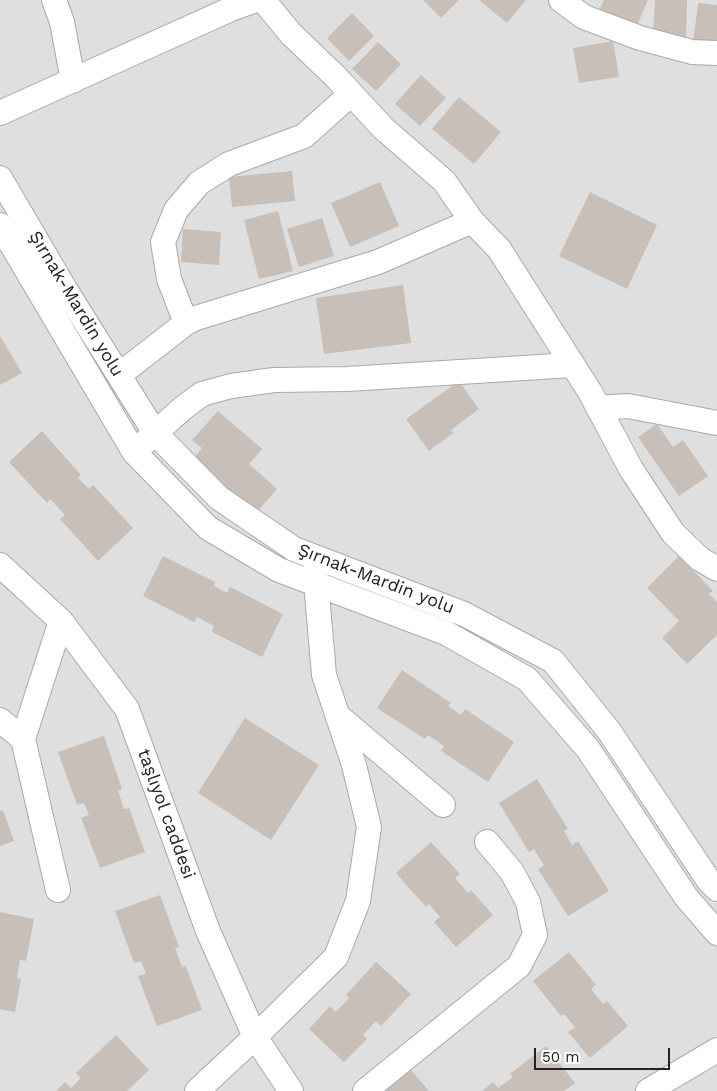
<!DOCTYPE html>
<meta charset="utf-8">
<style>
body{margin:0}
#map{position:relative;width:717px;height:1091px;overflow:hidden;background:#f2efe9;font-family:"Work Sans",sans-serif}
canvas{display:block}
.scale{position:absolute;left:534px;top:1048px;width:136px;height:22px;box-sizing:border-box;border:2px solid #222;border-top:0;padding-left:6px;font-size:15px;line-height:18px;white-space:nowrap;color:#222;-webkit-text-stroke:4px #fff;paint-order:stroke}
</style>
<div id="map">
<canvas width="717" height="1091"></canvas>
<div class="scale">50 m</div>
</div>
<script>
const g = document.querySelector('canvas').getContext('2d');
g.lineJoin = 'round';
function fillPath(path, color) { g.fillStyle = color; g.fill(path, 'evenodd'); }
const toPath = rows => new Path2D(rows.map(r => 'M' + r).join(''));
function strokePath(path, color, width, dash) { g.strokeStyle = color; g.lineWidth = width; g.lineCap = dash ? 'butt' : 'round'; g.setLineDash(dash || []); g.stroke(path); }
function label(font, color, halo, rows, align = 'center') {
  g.font = font + ' "Work Sans",sans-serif'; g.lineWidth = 4; g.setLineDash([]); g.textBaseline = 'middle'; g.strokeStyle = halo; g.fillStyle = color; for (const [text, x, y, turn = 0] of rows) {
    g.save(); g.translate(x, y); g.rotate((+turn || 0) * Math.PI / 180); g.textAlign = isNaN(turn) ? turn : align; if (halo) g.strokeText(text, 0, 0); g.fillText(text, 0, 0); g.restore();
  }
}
fillPath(toPath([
 [0,0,717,0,717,1091,0,1091]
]), '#e0dfdf');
fillPath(toPath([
 [423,0,459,0,441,18],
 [481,0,526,0,507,23,480,1],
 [604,0,648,0,636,28,598,13],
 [655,0,687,0,686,39,653,38],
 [698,3,717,5,717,46,693,43],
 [352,13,374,36,349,61,327,38],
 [613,41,619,77,579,83,573,48],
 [378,42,401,64,376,91,352,69],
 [421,75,446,98,420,126,395,104],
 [459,97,501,132,474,164,432,129],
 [292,171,295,201,232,207,229,177],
 [380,182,399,226,350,247,331,203],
 [590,192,657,225,627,289,559,256],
 [278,211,293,271,259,279,244,220],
 [322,218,334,256,299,267,287,229],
 [183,229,221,232,219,265,181,262],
 [403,285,411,343,324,354,316,298],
 [0,336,22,373,0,385],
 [459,381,479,409,451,430,453,433,429,451,406,419],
 [218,411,262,449,249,464,277,489,255,514,193,459,202,448,192,440],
 [657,424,673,447,683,440,708,476,679,496,638,437],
 [42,431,81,475,78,478,89,489,93,485,133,528,98,561,60,519,65,515,50,499,47,503,9,462],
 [163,556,215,582,214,586,227,593,230,587,283,614,262,657,212,632,214,626,197,617,194,622,143,596],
 [679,556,713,591,709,594,717,602,717,635,687,664,662,638,679,621,647,588],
 [402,670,451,703,448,706,461,715,465,709,514,742,488,782,441,751,444,746,428,735,425,739,377,708],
 [245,718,319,765,271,840,198,793],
 [104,736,122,789,118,791,124,809,129,808,145,852,100,868,81,818,89,815,84,803,77,805,58,752],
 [537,779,568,829,564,831,572,845,578,841,609,891,568,916,538,869,544,865,534,849,529,852,499,803],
 [3,810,14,841,0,846,0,811],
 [431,842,460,874,455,878,468,893,471,890,493,915,456,947,434,922,440,917,429,904,426,907,396,873],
 [160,895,179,947,175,948,182,967,186,966,202,1010,157,1026,138,976,146,974,141,961,134,963,115,911],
 [0,912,34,919,26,961,20,960,17,978,21,979,15,1012,0,1009],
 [569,952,596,985,591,989,603,1004,607,1001,628,1026,590,1058,568,1032,575,1027,564,1014,561,1016,533,981],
 [376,962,411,994,381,1026,376,1021,363,1035,367,1039,344,1062,309,1029,330,1006,336,1012,349,998,346,995],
 [116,1035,149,1070,127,1091,56,1091,65,1082,71,1088,81,1078,76,1073],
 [546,1046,575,1083,564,1091,482,1091,493,1082,498,1088,513,1077,510,1074],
 [411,1070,429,1091,385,1091]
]), '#c7bfb8');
const minor = toPath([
 [54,0,62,22,73,81],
 [263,0,291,34,335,76,383,128,444,181,472,221,499,249,590,392,631,469,673,533,700,559,717,569],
 [561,0,584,17,640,38,692,52,717,53],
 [0,113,231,9,256,0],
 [0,178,65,289,155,433,219,498,294,549,464,614,553,661,609,731,709,881,717,889],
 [0,225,134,452,208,528,279,570,446,633,527,679,588,749,686,897,717,933],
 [186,323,169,279,163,242,176,210,199,183,229,164,304,136,351,94],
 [119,375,186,323,196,318,378,262,472,221],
 [598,408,628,406,717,423],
 [144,443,183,408,202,394,231,386,274,380,347,379,572,365],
 [0,565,61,621,127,709,208,931,255,1037,291,1091],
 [337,715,443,805],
 [0,720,23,739,58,890],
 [23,739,61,621],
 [197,1091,255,1037,336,957,358,901,369,827,354,765,324,675,315,571],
 [365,1091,519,966,535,935,528,902,512,872,487,842],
 [648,1091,717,1050]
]);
strokePath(minor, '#a9a9a9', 26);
strokePath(minor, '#fff', 24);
label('18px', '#222', '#fff', [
 ["Şırnak-Mardin yolu",76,304,59],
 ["Şırnak-Mardin yolu",376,579,21],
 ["taşlıyol caddesi",166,814,70]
]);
</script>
